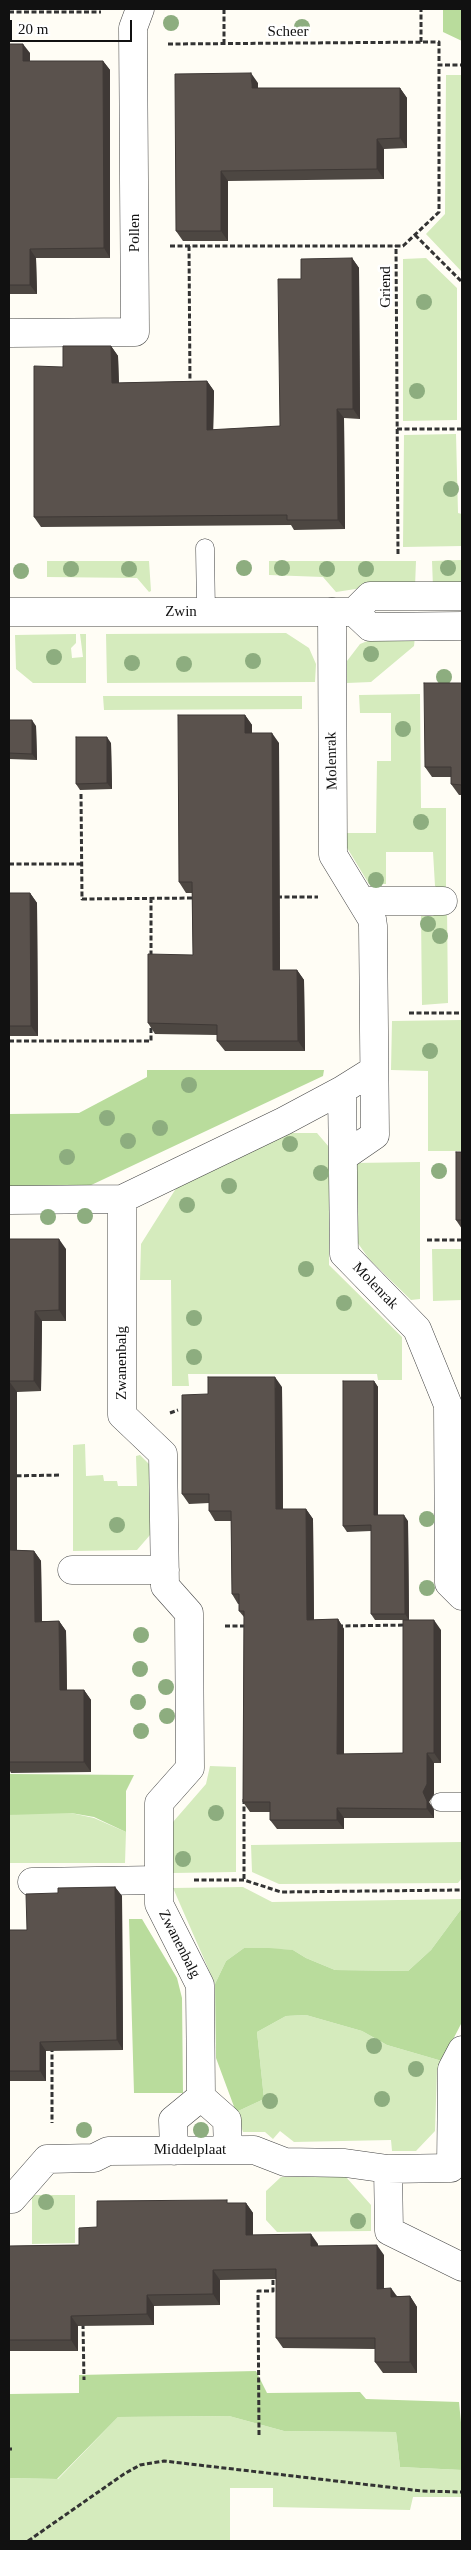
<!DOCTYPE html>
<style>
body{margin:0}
#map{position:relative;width:471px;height:2550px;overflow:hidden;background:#fffdf5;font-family:"Times New Roman",serif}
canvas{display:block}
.frame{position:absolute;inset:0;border:10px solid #111;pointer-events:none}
.scale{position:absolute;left:10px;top:20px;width:122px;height:22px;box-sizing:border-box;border:2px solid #111;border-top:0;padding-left:6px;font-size:15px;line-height:18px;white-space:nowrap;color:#111;-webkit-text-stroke:4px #fff;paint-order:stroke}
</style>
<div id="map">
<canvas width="471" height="2550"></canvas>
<div class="frame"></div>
<div class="scale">20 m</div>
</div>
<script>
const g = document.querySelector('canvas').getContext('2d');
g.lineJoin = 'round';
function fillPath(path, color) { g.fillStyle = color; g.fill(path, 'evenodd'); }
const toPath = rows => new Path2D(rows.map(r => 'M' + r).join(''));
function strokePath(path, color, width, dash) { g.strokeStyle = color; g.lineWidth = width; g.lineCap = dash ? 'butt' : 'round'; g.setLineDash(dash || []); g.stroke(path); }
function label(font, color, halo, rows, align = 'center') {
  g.font = font + ' "Times New Roman",serif'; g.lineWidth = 5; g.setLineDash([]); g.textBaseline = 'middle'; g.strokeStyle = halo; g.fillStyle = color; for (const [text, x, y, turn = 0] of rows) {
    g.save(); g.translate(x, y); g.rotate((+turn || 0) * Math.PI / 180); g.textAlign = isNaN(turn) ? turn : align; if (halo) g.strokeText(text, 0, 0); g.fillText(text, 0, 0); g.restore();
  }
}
fillPath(toPath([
 [446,75,462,75,462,272,426,234,445,214],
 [426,258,457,288,457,420,403,421,403,259],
 [456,434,458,513,462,514,462,546,403,547,404,435],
 [462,560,462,587,433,587,432,561],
 [47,561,149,561,151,591,149,592,137,578,47,577],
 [269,561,416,561,415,587,362,588,336,592,323,577,269,575],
 [286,633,309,648,316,664,315,682,107,683,106,634],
 [76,634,76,643,71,648,72,658,83,657,80,634,86,634,86,683,33,683,16,669,15,635],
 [415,637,414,646,371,682,347,683,347,661,360,644,375,638],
 [420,694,421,808,446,808,446,896,435,886,433,852,386,852,386,884,369,884,346,846,345,833,376,833,377,761,391,761,391,713,360,713,359,695],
 [103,696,302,696,302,709,104,710],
 [443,905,447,906,448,1003,422,1005,421,916,433,916],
 [462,1020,462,1151,428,1151,428,1071,391,1070,392,1021],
 [288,1133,317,1133,329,1147,329,1265,402,1337,402,1380,378,1380,377,1374,188,1374,189,1386,172,1386,171,1280,140,1280,141,1244,175,1190,181,1184],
 [420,1162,420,1299,411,1300,369,1259,355,1239,355,1163],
 [432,1249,462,1249,462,1300,433,1301],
 [85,1444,86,1476,103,1475,104,1481,117,1481,118,1486,137,1486,136,1456,140,1455,149,1464,150,1535,137,1550,73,1551,73,1445],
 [210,1766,236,1767,236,1872,173,1873,173,1822,206,1784],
 [23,1813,71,1813,94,1818,126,1832,125,1863,9,1863,9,1815],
 [462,1842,462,1878,458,1883,279,1884,252,1872,251,1845],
 [243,1887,272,1902,462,1899,462,1908,431,1950,408,1971,335,1970,306,1958,293,1950,244,1948,226,1961,215,1984,173,1888],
 [306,2015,362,2031,387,2045,442,2061,437,2070,435,2131,416,2151,392,2151,391,2140,294,2142,280,2131,273,2139,265,2132,243,2132,236,2112,264,2099,257,2032,286,2016],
 [281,2177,346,2177,371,2205,371,2231,277,2232,266,2220,266,2191],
 [32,2195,75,2195,75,2243,32,2244],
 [229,2416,284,2431,396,2432,400,2467,462,2470,462,2497,413,2497,410,2510,273,2507,273,2488,230,2488,230,2541,9,2541,9,2478,58,2479,118,2417]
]), '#d5ebbd');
fillPath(toPath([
 [443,9,462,9,462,41,443,32],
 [147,1070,324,1070,323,1076,87,1187,9,1187,9,1114,79,1113,147,1077],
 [9,1774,134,1775,126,1791,126,1832,94,1817,71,1813,9,1815],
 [462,1908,462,2022,442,2061,387,2045,362,2031,306,2015,286,2016,257,2032,264,2099,236,2112,216,2058,215,1984,226,1961,244,1948,269,1948,293,1950,306,1958,335,1970,408,1971,431,1950],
 [129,1919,142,1919,177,1978,182,1998,183,2093,134,2093],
 [256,2371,267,2393,360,2392,366,2399,459,2402,462,2433,462,2470,400,2467,396,2432,284,2431,229,2416,118,2417,57,2479,9,2478,9,2394,79,2393,79,2375]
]), '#b9dc9c');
const service = toPath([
 [205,548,206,612],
 [440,1802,462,1802]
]);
const minor = toPath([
 [9,333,135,332,133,28,140,9],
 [332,612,333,855,372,919,373,926,375,1135,343,1157],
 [362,901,443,901],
 [374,1070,342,1090,344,1254,417,1329,448,1405,449,1583,462,1596],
 [122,1199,284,1121,342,1090],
 [9,1200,122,1199,122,1415,163,1454,165,1586,189,1613,190,1768,159,1803,159,1880],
 [72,1570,165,1570],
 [32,1882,159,1880,159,1904,200,1985,201,2097,227,2120,228,2150],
 [462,2050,452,2069,451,2168,388,2169,389,2231,462,2267],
 [174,2151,173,2120,201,2097],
 [9,2199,12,2199,47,2159,94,2158,108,2151,254,2150,285,2162,345,2163,388,2169]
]);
const tertiary = toPath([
 [9,612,354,612,370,596,462,596],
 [354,612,370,627,462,626]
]);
strokePath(service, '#444', 19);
strokePath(minor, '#444', 29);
strokePath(tertiary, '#444', 29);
strokePath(toPath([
 [224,9,224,44],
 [9,12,101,12],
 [421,42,421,9],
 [168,44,439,42,439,65],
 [415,235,462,282],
 [170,246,396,246],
 [189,246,190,385],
 [397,429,462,429],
 [398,554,396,246,403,246,439,212,439,65,462,65],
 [81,794,82,899,196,898],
 [9,864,82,864],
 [277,897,318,897],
 [151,898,151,957],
 [409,1013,462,1013],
 [9,1041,151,1041,151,1026],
 [427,1240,462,1240],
 [170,1413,178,1410],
 [9,1476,61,1475],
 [225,1626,247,1626],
 [338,1626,407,1625],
 [244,1799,244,1880],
 [194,1880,244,1880,281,1892,462,1890],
 [52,2047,52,2123],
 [83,2324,84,2380],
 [259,2435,258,2291,273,2291,273,2277],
 [9,2449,12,2449],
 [28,2541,124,2474,140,2465,164,2461,422,2491,462,2492]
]), '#333', 3, [5, 2.5]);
strokePath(service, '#fff', 18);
strokePath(minor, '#fff', 28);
strokePath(tertiary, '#fff', 28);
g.fillStyle = '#8dad7f';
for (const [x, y] of [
 [171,23],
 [302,27],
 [424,302],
 [417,391],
 [451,489],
 [244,568],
 [282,568],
 [448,568],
 [71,569],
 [129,569],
 [327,569],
 [366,569],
 [21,571],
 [371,654],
 [54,657],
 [253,661],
 [132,663],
 [184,664],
 [444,677],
 [403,729],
 [421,822],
 [376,880],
 [428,924],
 [440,936],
 [430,1051],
 [189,1085],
 [107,1118],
 [160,1128],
 [128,1141],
 [290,1144],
 [67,1157],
 [439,1171],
 [321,1173],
 [229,1186],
 [187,1205],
 [85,1216],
 [48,1217],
 [306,1269],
 [344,1303],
 [194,1318],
 [194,1357],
 [427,1519],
 [117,1525],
 [427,1588],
 [141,1635],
 [140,1669],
 [166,1687],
 [138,1702],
 [167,1716],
 [141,1731],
 [216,1813],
 [183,1859],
 [374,2046],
 [416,2069],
 [382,2099],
 [270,2101],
 [84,2130],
 [201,2130],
 [46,2202],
 [358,2221]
]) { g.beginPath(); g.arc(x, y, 8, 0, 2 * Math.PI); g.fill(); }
fillPath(toPath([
 [9,44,30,53,30,61,103,61,110,70,110,258,36,258,37,294,9,294],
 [258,83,258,88,400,88,407,98,407,148,384,149,384,179,228,181,228,241,183,241,176,231],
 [352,258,359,268,360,419,344,418,345,529,294,530,291,525,41,527,34,517,63,367,111,346,118,356,119,383,207,381,214,391,213,430,280,426,301,279],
 [462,683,462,795,459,795,451,784,451,777,432,777,425,767],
 [245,715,252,725,252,733,279,743,280,970,297,970,304,980,305,1051,225,1051,217,1041,217,1035,155,1034,148,1023,193,955,192,893,186,893,179,882],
 [9,720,36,726,37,760,9,759],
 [111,743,112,789,80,790,76,784],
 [9,893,30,893,37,903,38,1036,9,1036],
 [462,1152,462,1229,456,1220],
 [9,1239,66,1249,66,1321,42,1321,41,1391,17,1392,17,1550,34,1551,41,1561,42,1621,59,1621,66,1631,67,1690,84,1690,91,1700,91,1772,11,1773,9,1769],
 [374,1381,378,1387,378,1515,408,1521,409,1620,375,1620,371,1614,371,1531,347,1532,343,1526],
 [282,1387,283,1509,306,1509,313,1519,314,1620,338,1619,344,1629,344,1754,403,1753,441,1630,441,1763,434,1763,434,1794,429,1802,434,1810,434,1818,344,1818,344,1829,277,1829,270,1820,270,1812,250,1812,243,1802,244,1617,239,1611,239,1604,238,1604,232,1594,231,1521,215,1521,209,1511,209,1503,189,1504,182,1494,208,1394],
 [115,1887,122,1896,123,2050,46,2051,46,2081,9,2081,9,1930,27,1930,58,1893],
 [230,2203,246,2203,253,2213,253,2235,318,2244,318,2246,384,2255,384,2289,397,2296,410,2296,417,2307,417,2373,383,2373,375,2362,375,2349,283,2348,276,2338,276,2279,220,2280,220,2305,154,2306,154,2325,78,2326,78,2351,9,2351,9,2246,79,2245,97,2227]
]), '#4d4742');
fillPath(toPath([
 [23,44,30,53,30,70,23,61],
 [103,61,110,70,110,258,104,248],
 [251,73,258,83,258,98,252,88],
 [400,88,407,98,407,148,400,138],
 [377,139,384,149,384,179,377,169],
 [221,171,228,181,228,241,221,231],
 [30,249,36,258,37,294,30,285],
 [352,258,359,268,360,419,353,409],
 [111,346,118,356,119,392,112,383],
 [207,381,214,391,213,440,207,430],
 [337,409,344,418,345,529,338,520],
 [245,715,252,725,252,743,245,733],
 [32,720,36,726,37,760,32,754],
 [272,733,279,743,280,980,273,970],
 [107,737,111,743,112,789,107,783],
 [30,893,37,903,38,1036,31,1026],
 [297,970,304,980,305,1051,298,1041],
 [59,1239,66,1249,66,1321,59,1310],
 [35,1311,42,1321,41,1391,34,1381],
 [275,1377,282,1387,283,1519,276,1509],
 [9,1381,17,1392,17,1561,10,1550],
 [374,1381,378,1387,378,1521,374,1515],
 [306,1509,313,1519,314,1629,307,1620],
 [404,1515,408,1521,409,1620,405,1614],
 [34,1551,41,1561,42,1632,35,1622],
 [338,1619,344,1629,344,1764,337,1754],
 [434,1620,441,1630,441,1763,434,1753],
 [59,1621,66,1631,67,1700,60,1690],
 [84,1690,91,1700,91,1772,84,1762],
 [427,1753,434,1763,434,1794,429,1802,434,1810,434,1818,427,1809,423,1792],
 [337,1808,344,1818,344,1829,337,1820],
 [115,1887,122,1896,123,2050,117,2040],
 [40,2042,46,2051,46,2081,40,2071],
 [246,2203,253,2213,253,2245,246,2235],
 [311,2234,318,2244,318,2256,311,2246],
 [377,2245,384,2255,384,2299,377,2289],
 [213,2270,220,2280,220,2305,213,2294],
 [391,2288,399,2299,391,2297],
 [147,2295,154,2306,154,2325,147,2314],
 [410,2296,417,2307,417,2373,410,2362],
 [71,2316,78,2326,78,2351,71,2340]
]), '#3f3936');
const building = toPath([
 [9,44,23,44,23,61,103,61,104,248,30,249,30,285,9,285,9,44],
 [251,73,252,88,400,88,400,138,377,139,377,169,221,171,221,231,176,231,175,74,251,73],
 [352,258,353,409,337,409,338,520,287,520,287,515,34,517,34,366,63,367,63,346,111,346,112,383,207,381,207,430,280,426,278,279,301,279,301,259,352,258],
 [424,683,462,683,462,785,451,784,451,767,425,767,424,683],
 [178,715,245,715,245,733,272,733,273,970,297,970,298,1041,217,1041,217,1025,148,1023,148,954,193,955,192,882,179,882,178,715],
 [9,720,32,720,32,754,9,753,9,720],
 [76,737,107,737,107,783,76,784,76,737],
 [9,893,30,893,31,1026,9,1026,9,893],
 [456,1152,462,1152,462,1220,456,1220,456,1152],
 [9,1239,59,1239,59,1310,35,1311,34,1381,9,1381,10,1550,34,1551,35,1622,59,1621,60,1690,84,1690,84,1762,9,1762,9,1239],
 [208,1377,275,1377,276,1509,306,1509,307,1620,338,1619,337,1754,403,1753,403,1620,434,1620,434,1753,427,1753,427,1784,423,1792,427,1801,427,1809,337,1808,337,1820,270,1820,270,1802,243,1802,244,1611,239,1611,239,1594,232,1594,231,1511,209,1511,209,1494,182,1494,182,1395,208,1394,208,1377],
 [343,1381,374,1381,374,1515,404,1515,405,1614,371,1614,371,1525,343,1526,343,1381],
 [115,1887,117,2040,40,2042,40,2071,9,2071,9,1930,27,1930,26,1894,58,1893,58,1888,115,1887],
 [227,2200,227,2203,246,2203,246,2235,311,2234,311,2246,377,2245,377,2289,391,2288,391,2297,410,2296,410,2362,375,2362,375,2338,276,2338,276,2269,213,2270,213,2294,147,2295,147,2314,71,2316,71,2340,9,2340,9,2246,79,2245,79,2228,97,2227,97,2201,227,2200]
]);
fillPath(building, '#5a524d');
strokePath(building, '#3f3936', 1);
label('15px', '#111', '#fff', [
 ["Scheer",288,32],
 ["Pollen",135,233,-90],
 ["Griend",386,287,-90],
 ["Zwin",181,612],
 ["Molenrak",332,761,-91],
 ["Molenrak",375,1286,46],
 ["Zwanenbalg",122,1363,-90],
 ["Zwanenbalg",179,1944,63],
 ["Middelplaat",190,2150]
]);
</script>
